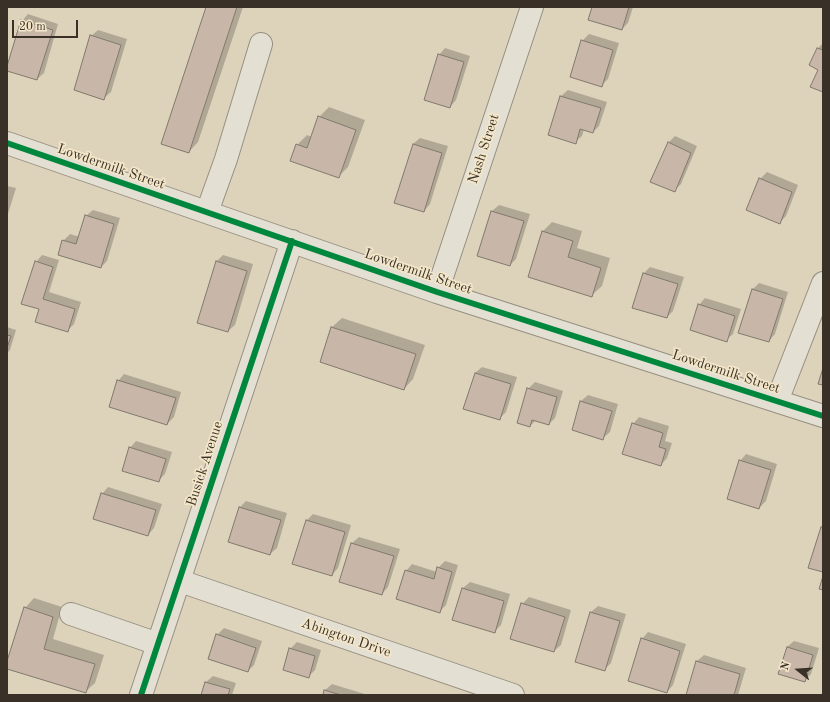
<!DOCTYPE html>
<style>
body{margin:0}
#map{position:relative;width:830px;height:702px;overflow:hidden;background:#ddd3bb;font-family:"Old Standard TT",serif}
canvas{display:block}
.frame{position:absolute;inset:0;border:8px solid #393127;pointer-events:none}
.north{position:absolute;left:778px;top:650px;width:40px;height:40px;-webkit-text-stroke:3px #f3e6c9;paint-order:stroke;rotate:287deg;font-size:11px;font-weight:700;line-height:16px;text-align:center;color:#393127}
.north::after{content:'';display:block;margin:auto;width:14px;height:18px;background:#393127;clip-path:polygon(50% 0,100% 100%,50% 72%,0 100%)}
.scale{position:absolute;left:12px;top:20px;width:66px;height:18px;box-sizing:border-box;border:2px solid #393127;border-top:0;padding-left:5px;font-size:12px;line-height:14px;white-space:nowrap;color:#393127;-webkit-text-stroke:3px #f3e6c9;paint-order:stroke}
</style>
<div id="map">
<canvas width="830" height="702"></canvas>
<div class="frame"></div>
<div class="north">N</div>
<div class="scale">20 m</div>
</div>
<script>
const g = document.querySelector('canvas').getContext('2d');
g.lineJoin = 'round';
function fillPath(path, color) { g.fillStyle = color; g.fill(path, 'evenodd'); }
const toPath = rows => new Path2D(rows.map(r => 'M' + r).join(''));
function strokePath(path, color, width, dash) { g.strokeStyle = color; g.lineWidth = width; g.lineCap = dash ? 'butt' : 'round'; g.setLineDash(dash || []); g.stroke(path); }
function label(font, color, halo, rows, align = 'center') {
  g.font = font + ' "Old Standard TT",serif'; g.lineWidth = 3.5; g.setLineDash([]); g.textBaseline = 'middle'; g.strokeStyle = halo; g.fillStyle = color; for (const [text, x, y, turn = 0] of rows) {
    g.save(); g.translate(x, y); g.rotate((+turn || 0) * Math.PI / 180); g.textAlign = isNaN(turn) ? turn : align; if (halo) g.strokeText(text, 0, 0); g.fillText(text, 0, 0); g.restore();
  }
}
fillPath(toPath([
 [207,7,243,7,198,142,189,152],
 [593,7,633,7,628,23,622,29],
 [28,14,58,24,44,73,37,79,7,70,22,21],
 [98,30,127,39,111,92,104,98,91,36],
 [589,34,619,43,608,79,601,86,582,41],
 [823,43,823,91,820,70,810,65,818,48],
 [445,48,470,56,456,100,450,107,439,55],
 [568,90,607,102,599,126,593,132,584,129,582,136,575,142,550,135,561,96],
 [329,107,365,120,348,167,338,177,297,145,307,135,312,137,319,117],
 [675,136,697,146,681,184,675,190,668,143],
 [420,138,448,146,430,204,424,211,413,144],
 [767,172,798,185,786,216,779,223,760,179],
 [7,186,16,188,7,217],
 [499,205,530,214,516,259,510,265,479,256,492,211],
 [93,210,120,218,107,261,101,267,63,241,70,234,80,237,86,216],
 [552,222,582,231,577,248,610,258,602,286,592,295,542,232],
 [42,255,59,260,49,292,81,302,74,324,67,331,40,309,36,262],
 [223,255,253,264,235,325,228,331,216,262],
 [650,267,684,277,673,311,667,317,644,273],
 [759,283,788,292,775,334,769,341,752,290],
 [705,298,741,309,733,334,726,340,699,305],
 [342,318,425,345,413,379,404,389,321,362,332,327],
 [7,327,16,330,10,350,7,353],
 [482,367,517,377,506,412,499,419,475,373],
 [124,374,181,392,174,417,167,424,118,381],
 [535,382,563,391,555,418,549,424,536,420,530,426,528,389],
 [588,395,618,404,610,432,603,438,581,401],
 [639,417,669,426,665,441,672,443,667,458,661,465,633,424],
 [136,441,172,452,165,474,158,481,130,448],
 [746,454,777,464,766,501,759,508,740,461],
 [108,487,162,504,154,528,148,535,102,494],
 [246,501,287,513,277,548,270,554,229,542,240,507],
 [313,514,351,525,338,568,332,575,294,563,307,520],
 [359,537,400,549,388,587,382,594,341,581,352,543],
 [445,561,458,565,446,605,439,612,406,571,412,564,437,572,438,568],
 [470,582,510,594,501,625,494,632,463,588],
 [529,597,571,610,561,645,554,651,522,604],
 [34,598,62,607,53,639,104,655,95,683,85,692,7,668,25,608],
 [598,606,626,614,611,663,604,670,576,661,591,612],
 [224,628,262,641,254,665,248,671,217,635],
 [648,632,686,644,673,685,667,692,642,639],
 [794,641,819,648,811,674,804,681,787,647],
 [297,642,321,650,315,670,309,676,290,649],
 [704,655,746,668,738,695,687,695,697,661],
 [213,676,236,683,232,695,202,695,206,682],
 [332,684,368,695,324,695,325,690]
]), '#0003');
const building = toPath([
 [206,7,237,7,189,153,161,144,206,7],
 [592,7,629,7,622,30,588,20,592,7],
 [21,20,53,30,37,80,7,71,7,66,21,20],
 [90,35,121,45,104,100,74,90,90,35],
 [581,40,613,50,602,87,570,77,581,40],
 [817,48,823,50,823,92,810,87,818,70,809,65,817,48],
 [438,54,464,62,450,108,424,100,438,54],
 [560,96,601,108,593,133,580,129,576,144,548,135,560,96],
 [318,116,356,130,339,178,290,161,296,144,307,148,318,116],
 [668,142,691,153,675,192,650,182,668,142],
 [413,144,442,153,424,212,394,203,413,144],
 [759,178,792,192,780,224,746,210,759,178],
 [491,211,524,221,510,266,477,256,491,211],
 [85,215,114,224,101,268,58,255,62,240,76,244,85,215],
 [542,231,573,241,568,257,601,268,592,297,528,277,542,231],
 [35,261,53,267,43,299,75,309,68,332,35,322,39,309,21,304,35,261],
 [216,261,247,271,228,332,197,323,216,261],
 [643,273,678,284,667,318,632,308,643,273],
 [752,289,783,299,769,342,738,333,752,289],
 [698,304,735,316,727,342,690,330,698,304],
 [331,327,416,354,404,390,320,362,331,327],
 [7,335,11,336,7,348,7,335],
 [823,368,823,385,818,384,823,368],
 [475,373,511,384,500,420,463,409,475,373],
 [117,380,176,398,167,425,109,407,117,380],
 [527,388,557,397,549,425,532,420,530,427,517,423,527,388],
 [580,401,612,411,603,440,572,430,580,401],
 [632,423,663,433,659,447,666,449,661,466,622,454,632,423],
 [129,447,166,459,159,482,122,471,129,447],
 [739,460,771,470,759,509,727,499,739,460],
 [101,493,156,510,148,536,93,519,101,493],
 [239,507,281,520,270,555,228,542,239,507],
 [306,520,345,532,332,576,292,564,306,520],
 [821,527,823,527,823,572,808,568,821,527],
 [351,543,394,556,382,595,339,582,351,543],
 [437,567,452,572,440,613,396,599,405,570,434,579,437,567],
 [823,576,823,590,819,589,823,576],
 [462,588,504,601,495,633,452,620,462,588],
 [521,603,565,617,554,652,510,639,521,603],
 [24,607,53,617,44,649,95,664,86,693,7,669,7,661,24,607],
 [590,612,620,621,605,671,575,662,590,612],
 [216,634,256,648,248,672,208,659,216,634],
 [641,638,680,651,667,693,628,681,641,638],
 [787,647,813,655,805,682,778,674,787,647],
 [289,648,315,656,309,678,283,670,289,648],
 [696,661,740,674,734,695,686,695,696,661],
 [205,682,230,689,228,695,201,695,205,682],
 [324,690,341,695,323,695,324,690]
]);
fillPath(building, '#c8b7a8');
strokePath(building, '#80796d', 1);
const minor = toPath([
 [7,143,437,292,823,416],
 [207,212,226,159,261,44],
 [437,292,532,7],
 [777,401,823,283],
 [180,581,513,695],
 [71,614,158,644],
 [141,695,292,241]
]);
strokePath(minor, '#968f81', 24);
strokePath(minor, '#e4dfd3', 22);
strokePath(toPath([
 [7,143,437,292,823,416],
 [141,695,292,241]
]), '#00873e', 6);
label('14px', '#393127', '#f3e6c9', [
 ["Nash Street",484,149,-72],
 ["Lowdermilk Street",111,167,19],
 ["Lowdermilk Street",418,272,19],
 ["Lowdermilk Street",726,372,18],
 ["Busick Avenue",205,464,-72],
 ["Abington Drive",346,638,19]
]);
</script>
